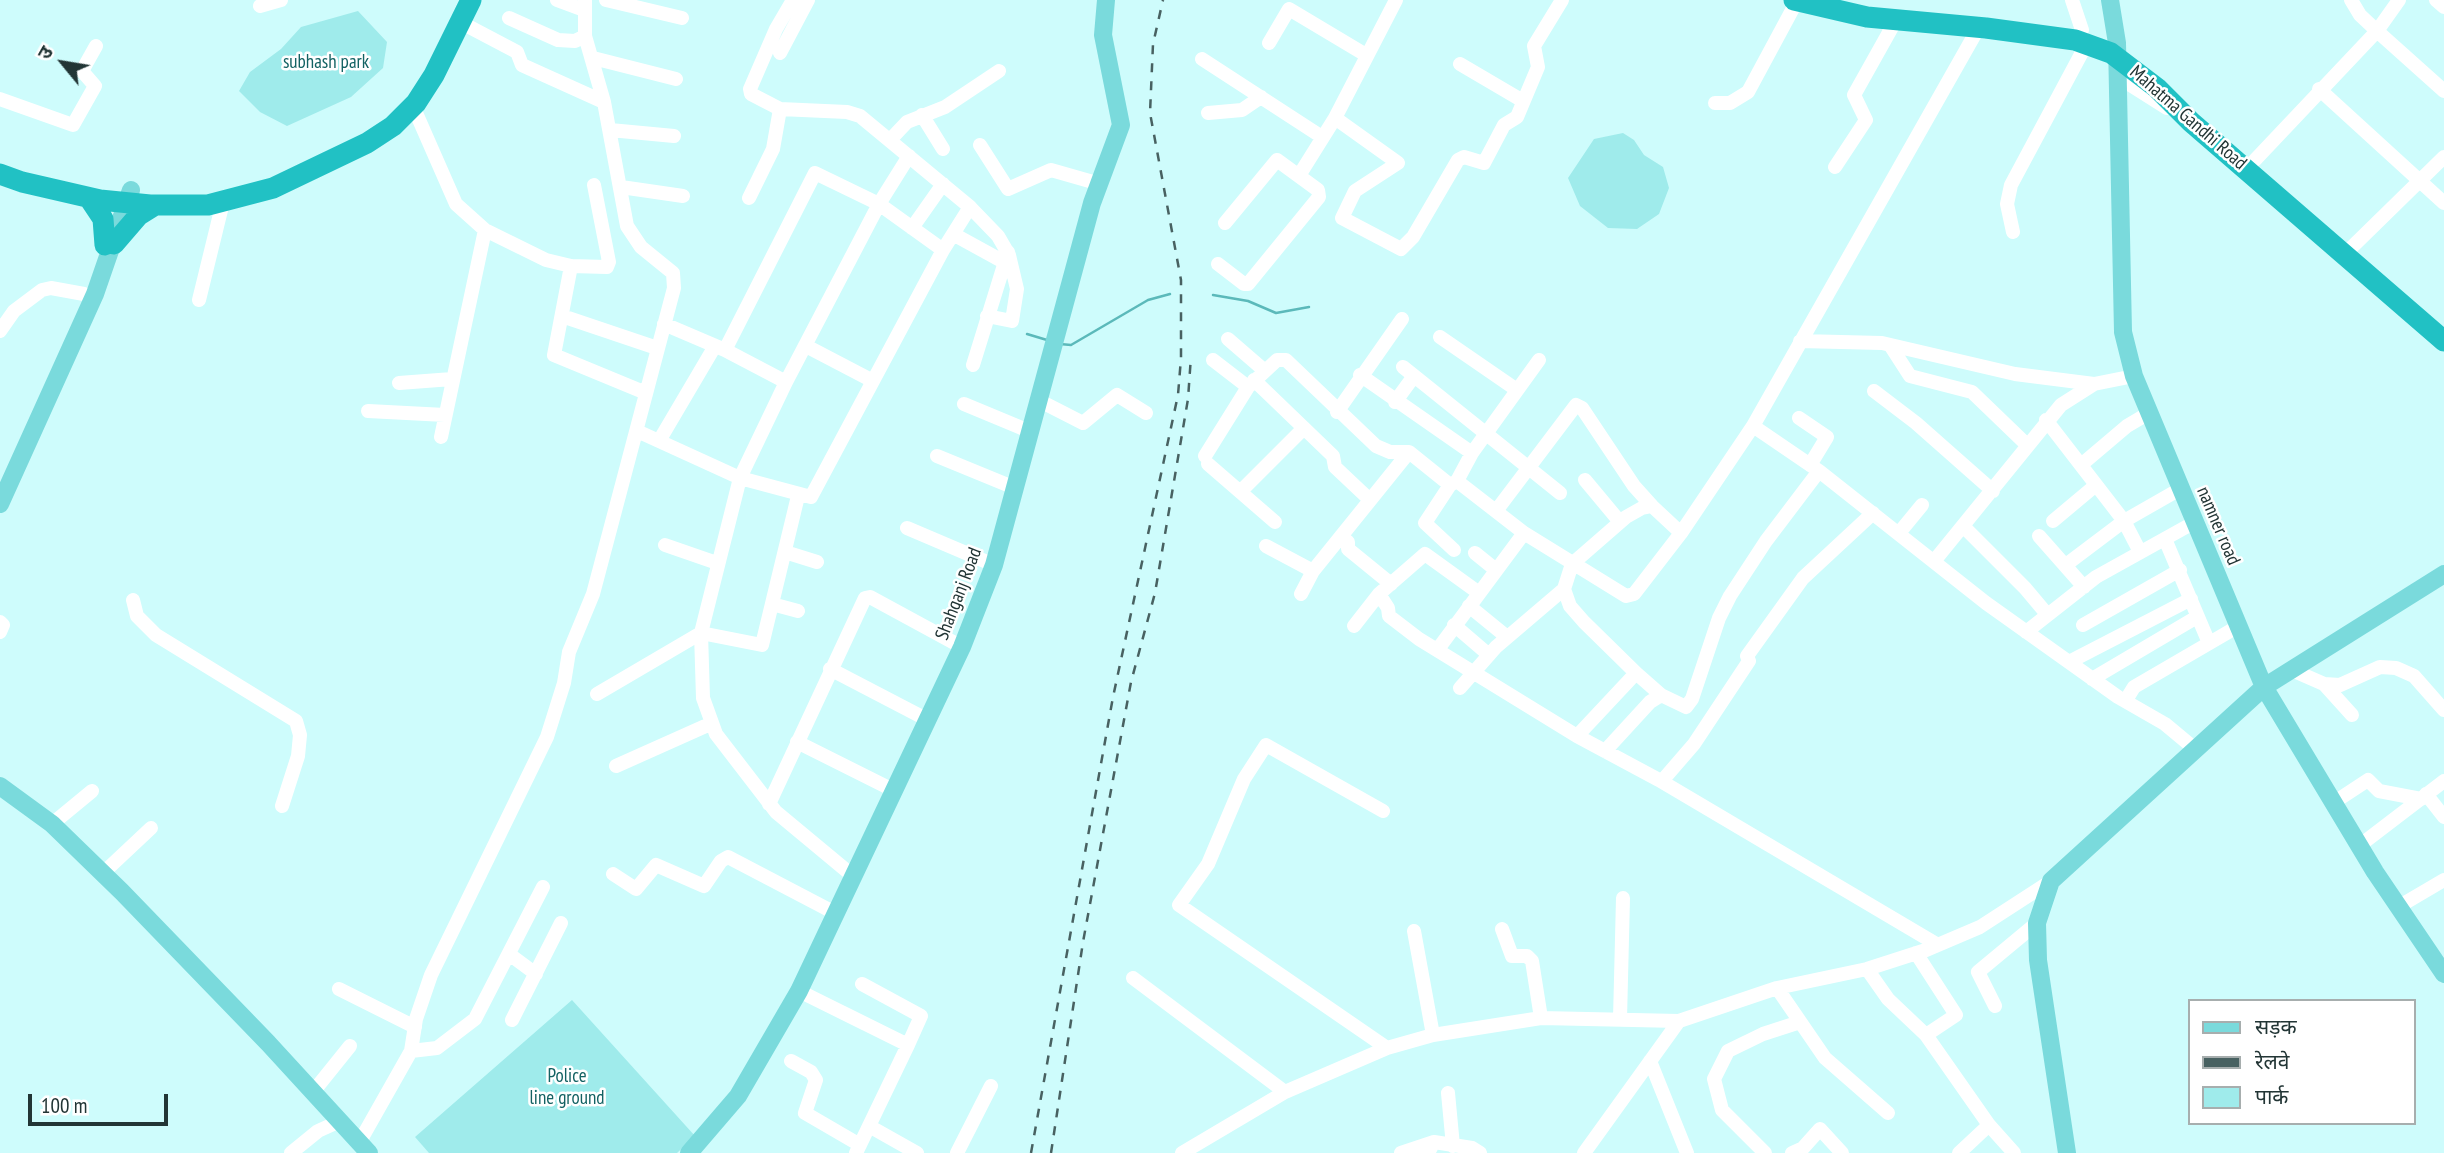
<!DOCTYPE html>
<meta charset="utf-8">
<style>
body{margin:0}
#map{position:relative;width:2444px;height:1153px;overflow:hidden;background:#cefcfc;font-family:"PT Sans Narrow","Noto Sans Devanagari",sans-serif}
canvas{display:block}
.legend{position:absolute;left:2188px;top:999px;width:228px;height:126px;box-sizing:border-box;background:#fff;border:2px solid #a7aeae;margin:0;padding:9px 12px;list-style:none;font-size:21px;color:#223535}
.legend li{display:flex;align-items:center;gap:14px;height:35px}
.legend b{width:35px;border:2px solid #a7aeae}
.north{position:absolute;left:28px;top:28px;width:70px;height:70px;-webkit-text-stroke:5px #fff;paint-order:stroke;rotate:300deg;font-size:19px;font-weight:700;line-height:28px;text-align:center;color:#223535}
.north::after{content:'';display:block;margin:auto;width:24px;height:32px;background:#223535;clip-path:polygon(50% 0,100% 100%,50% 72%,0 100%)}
.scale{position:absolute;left:28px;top:1094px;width:140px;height:32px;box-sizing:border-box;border:4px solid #223535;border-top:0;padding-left:9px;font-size:21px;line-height:24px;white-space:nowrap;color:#223535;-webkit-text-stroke:5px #fff;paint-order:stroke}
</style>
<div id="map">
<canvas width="2444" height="1153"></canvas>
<ul class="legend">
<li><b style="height:9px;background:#7adadc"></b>सड़क</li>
<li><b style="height:9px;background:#486161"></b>रेलवे</li>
<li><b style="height:19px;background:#9febeb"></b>पार्क</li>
</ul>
<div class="north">उ</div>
<div class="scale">100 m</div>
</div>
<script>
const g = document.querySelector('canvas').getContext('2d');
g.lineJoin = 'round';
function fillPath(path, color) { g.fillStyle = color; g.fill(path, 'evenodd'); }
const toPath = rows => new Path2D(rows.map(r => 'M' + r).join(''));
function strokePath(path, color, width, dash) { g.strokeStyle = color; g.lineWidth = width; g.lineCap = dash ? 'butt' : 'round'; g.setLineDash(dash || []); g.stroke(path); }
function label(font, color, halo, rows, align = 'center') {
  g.font = font + ' "PT Sans Narrow",sans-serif'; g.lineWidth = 5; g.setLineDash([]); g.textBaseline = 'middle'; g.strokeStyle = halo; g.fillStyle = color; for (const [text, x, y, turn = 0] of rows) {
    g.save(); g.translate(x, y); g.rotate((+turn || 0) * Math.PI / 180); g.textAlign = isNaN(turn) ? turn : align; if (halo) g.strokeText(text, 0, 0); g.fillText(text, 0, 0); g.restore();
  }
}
fillPath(toPath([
 [358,11,387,42,383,68,351,97,287,126,260,112,239,91,250,72,281,49,301,27],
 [1623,133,1634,140,1644,155,1663,167,1669,188,1659,214,1637,229,1608,228,1580,206,1568,178,1594,139],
 [572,1000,695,1136,677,1153,429,1153,415,1137]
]), '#9febeb');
strokePath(toPath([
 [1213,295,1248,301,1276,313,1309,307],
 [1027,334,1047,340],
 [1060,344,1071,345,1148,300,1170,294]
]), '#5bb9ba', 2.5);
strokePath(toPath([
 [557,0,584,10],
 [606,0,682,18],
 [793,0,776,29,750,89,751,94,780,109,847,112,860,116,970,207,998,236,1009,255,1017,289,1012,321,987,316],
 [2072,0,2082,30],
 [2399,0,2377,31,2444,91],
 [2436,0,2444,7],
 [260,6,281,0],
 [509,18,558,40,575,41,585,36],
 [460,22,517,52,522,65,604,102],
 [1269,43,1289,9,1366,55],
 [780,53,808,0],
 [593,58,676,79],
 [1202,59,1322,137],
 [1460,64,1523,101],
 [2118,77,2167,108],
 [2319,89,2444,203],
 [0,99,73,125,95,86,82,71,96,46],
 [1715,103,1730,103,1748,92,1797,1],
 [413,106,456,204,485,230,546,260,571,266,607,267,609,262,594,185],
 [1208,113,1242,110,1261,97],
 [922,115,943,149],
 [1335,118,1398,163,1355,191,1342,218,1401,249,1413,237,1458,160,1464,157,1484,163,1504,125,1517,117,1538,67,1534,46,1562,0],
 [610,130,674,136],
 [890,140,907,122,945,107,999,71],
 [980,145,1008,189,1051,170,1100,184],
 [2255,160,2377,31,2360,15,2351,0],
 [1835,167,1866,120,1854,95,1896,20],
 [1300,174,1335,118,1396,0],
 [621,187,683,196],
 [749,198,773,149,780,109],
 [912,228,943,184],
 [2013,232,2007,204,2011,185,2087,43],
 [953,234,1004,262],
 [2351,248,2444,157],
 [1218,264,1244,284,1248,284,1319,197,1318,190,1277,160,1225,223],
 [571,266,554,355,646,393],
 [199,300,223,202],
 [562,316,657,348],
 [664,324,725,350,786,382],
 [0,331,14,311,42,290,51,288,84,294],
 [1440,337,1517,390],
 [1228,339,1265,371],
 [1800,341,1882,343,2015,374,2094,384],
 [1890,345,1910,376,1972,392,2026,444],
 [806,346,873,381],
 [725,350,815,173,879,204,943,250],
 [1213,360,1248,387],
 [973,365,1008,252],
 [1403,367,1560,493],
 [1360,375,1472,453],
 [1254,380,1333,456,1335,467,1370,500],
 [399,383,452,379],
 [1874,391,1916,423,1993,491],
 [1038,400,1083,423,1117,395,1146,413],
 [1395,402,1414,376],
 [964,404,1029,431],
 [368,411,445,415],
 [1337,412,1402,319],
 [1799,418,1827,437,1810,465],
 [2046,420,2124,521,2139,550],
 [1753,426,1819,471,1986,603,2118,697,2165,724,2195,749],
 [637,431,740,478,811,497,943,250,970,207],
 [441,437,485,230],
 [659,441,715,346],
 [937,456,1015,488],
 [1205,456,1248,387,1277,360,1286,360,1376,446,1390,452,1409,452,1450,485,1457,481,1472,453,1539,360],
 [1208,464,1275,522],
 [2081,465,2127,426,2149,413],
 [1585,480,1620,522],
 [1457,481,1524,533,1626,596,1634,594,1681,533],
 [1450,485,1425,523,1454,550],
 [1241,491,1304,428],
 [1496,511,1576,405,1582,408,1634,486,1652,506],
 [2053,521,2096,485],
 [1963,526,2025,588,2046,613],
 [907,528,994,565],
 [1899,533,1922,505],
 [1341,536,1348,542,1348,549,1391,584],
 [2039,536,2084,587],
 [2165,539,2209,643],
 [665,545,717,563],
 [1266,546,1313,571],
 [785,552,817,562],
 [1475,553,1496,570],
 [1935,560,2061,405,2094,384,2134,376],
 [2067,564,2124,521,2180,489],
 [1564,589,1572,564,1626,517,1642,508,1652,506,1681,533,1753,426,1979,27],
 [1301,594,1313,571,1409,452],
 [1379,594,1388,608,1389,616,1419,639,1577,736,1659,780,1938,945],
 [133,600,137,616,156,635,296,721,300,735,298,756,282,806],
 [772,604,798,611],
 [1469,606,1507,637],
 [0,622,3,625,0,632],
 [1454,625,1489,655],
 [2083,625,2180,570],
 [1354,626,1379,594,1425,554,1479,593],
 [2026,632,2096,577,2195,522],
 [1438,649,1524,533],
 [2069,662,2191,599],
 [830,669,926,719],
 [2292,670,2324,684,2340,685,2380,667,2396,668,2414,676,2444,710],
 [2092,679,2197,617],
 [2324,684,2352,715],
 [1460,688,1496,647,1564,589,1570,606,1584,622,1636,673,1661,695,1686,707,1692,699,1719,618,1730,596,1766,541,1819,471],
 [597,694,701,633,762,645,798,496],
 [2126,700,2134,687,2237,627],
 [1577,736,1636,673],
 [797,742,893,790],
 [1605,751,1650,702,1661,695],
 [616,766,710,724],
 [1662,781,1694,744,1749,661,1747,656,1803,578,1873,513],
 [2426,794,2444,817],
 [2333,803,2368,780,2379,791,2421,799],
 [769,804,865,598,870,597,962,647],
 [1383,811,1266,745,1244,779,1208,864,1179,905,1387,1048],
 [52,824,92,791],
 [2359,846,2444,781],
 [102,874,151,828],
 [613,874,636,889,656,865,704,886,721,861,728,857,835,913],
 [853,876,776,812,716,734,703,698,701,633,740,478,786,382,879,204,909,156],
 [2398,907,2444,880],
 [1502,929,1512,956,1527,956,1532,961,1541,1018],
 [1414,931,1433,1035],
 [1916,953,1956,1015,1926,1035],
 [509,954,536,974],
 [1867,969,1888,999,1926,1035,1989,1125,2014,1153],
 [1133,978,1285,1092],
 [862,984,921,1016,908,1045],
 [1777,988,1825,1058,1888,1113],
 [339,989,415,1027],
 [799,991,908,1045,856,1153],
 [1995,1006,1978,972,2037,923],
 [1620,1019,1623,898],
 [512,1020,561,923],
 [411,1051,437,1048,475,1019,543,887],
 [791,1061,811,1072,816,1080,805,1113,860,1145],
 [1650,1061,1687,1153],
 [313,1092,350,1046],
 [1448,1093,1453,1146],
 [869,1126,917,1153],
 [359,1143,411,1051,416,1019,431,975,547,737,564,683,569,652,593,594,674,288,673,273,641,247,627,226,604,102,585,36,585,0],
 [291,1153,318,1131,340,1121],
 [957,1153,991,1086],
 [1182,1153,1285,1092,1387,1048,1433,1035,1541,1018,1679,1021],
 [1401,1153,1434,1142],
 [1428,1153,1434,1142,1472,1148,1480,1153],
 [1584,1153,1679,1021,1777,988,1867,969,1926,950,1980,927,2051,881],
 [1765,1153,1722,1110,1714,1079,1728,1051,1763,1034,1800,1022],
 [1792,1153,1803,1148,1820,1129,1842,1153],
 [1959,1153,1989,1125]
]), '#fff', 14);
strokePath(toPath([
 [2110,0,2117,43,2123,332,2134,376,2264,687,2375,872,2444,974],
 [0,504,95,294,131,190],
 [0,786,52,824,122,892,268,1043,369,1153],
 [689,1153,738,1096,799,991,962,647,994,565,1092,203,1121,125,1103,35,1106,0],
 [2067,1153,2038,960,2037,923,2051,881,2264,687,2444,574]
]), '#7adadc', 18);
strokePath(toPath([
 [1794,0,1867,17,1986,28,2075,40,2111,53,2157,88,2191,122,2444,341],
 [0,174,22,182,100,200,150,205,208,205,273,188,367,143,393,126,416,103,434,75,471,0],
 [89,198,103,219,105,245],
 [114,244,139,215,155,205]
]), '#21c1c4', 21);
strokePath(toPath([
 [1031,1153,1113,697,1178,395,1181,358,1181,280,1150,113,1153,44,1163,0],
 [1051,1153,1083,942,1131,682,1155,593,1188,399,1191,356]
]), '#486161', 2.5, [9, 9]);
label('19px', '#136263', '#fff', [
 ["subhash park",326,63],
 ["Police",567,1077],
 ["line ground",567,1099]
]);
label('19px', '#223535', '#fff', [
 ["Mahatma Gandhi Road",2188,118,41],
 ["namner road",2218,526,67],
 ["Shahganj Road",959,594,-69]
]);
</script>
